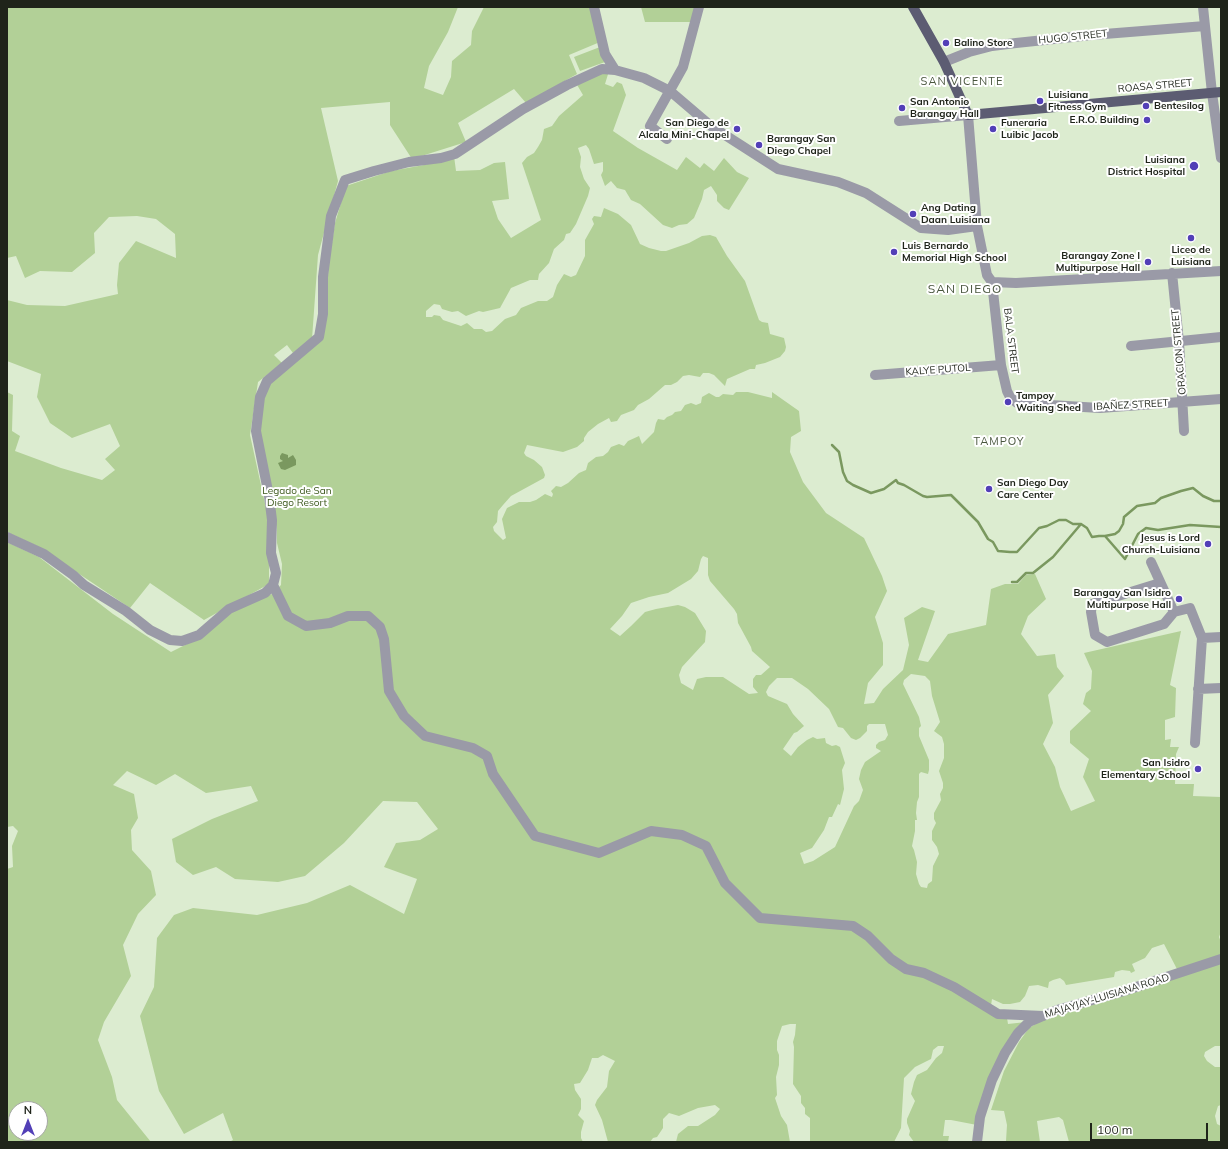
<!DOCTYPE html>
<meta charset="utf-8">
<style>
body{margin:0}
#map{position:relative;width:1228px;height:1149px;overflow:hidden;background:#dcecd0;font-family:Mulish,sans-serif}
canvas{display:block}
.frame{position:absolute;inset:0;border:8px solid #1f241a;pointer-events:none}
.north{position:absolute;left:8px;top:1101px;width:40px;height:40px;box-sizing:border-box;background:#fff;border:1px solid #a5a7a3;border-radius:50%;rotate:0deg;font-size:11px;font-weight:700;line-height:16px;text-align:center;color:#1f241a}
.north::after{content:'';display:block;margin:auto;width:14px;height:18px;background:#523fb7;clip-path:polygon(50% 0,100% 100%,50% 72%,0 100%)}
.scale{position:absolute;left:1090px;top:1123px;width:118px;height:18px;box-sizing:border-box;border:2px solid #1f241a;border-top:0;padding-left:5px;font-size:12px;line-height:14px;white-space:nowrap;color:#1f241a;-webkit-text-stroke:3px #fff;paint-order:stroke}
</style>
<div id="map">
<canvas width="1228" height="1149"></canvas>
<div class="frame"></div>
<div class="north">N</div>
<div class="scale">100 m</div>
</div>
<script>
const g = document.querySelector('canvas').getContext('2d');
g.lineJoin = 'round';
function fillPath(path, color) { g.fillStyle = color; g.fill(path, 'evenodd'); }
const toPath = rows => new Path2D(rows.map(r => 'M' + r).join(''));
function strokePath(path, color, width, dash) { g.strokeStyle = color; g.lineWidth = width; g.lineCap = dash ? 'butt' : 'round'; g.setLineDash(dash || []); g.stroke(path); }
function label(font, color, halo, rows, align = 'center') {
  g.font = font + ' Mulish,sans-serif'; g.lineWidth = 4; g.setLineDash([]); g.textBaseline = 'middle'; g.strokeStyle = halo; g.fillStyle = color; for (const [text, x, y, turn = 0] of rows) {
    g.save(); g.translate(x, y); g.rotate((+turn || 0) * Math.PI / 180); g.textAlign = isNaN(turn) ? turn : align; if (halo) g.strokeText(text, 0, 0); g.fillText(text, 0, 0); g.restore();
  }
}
fillPath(toPath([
 [7,7,458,7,448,32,429,66,424,88,443,95,451,77,452,61,471,45,472,31,484,7,593,7,600,42,569,55,577,74,526,103,514,89,458,123,466,142,412,159,390,125,390,102,321,108,338,181,318,255,312,339,293,353,287,345,274,355,282,363,258,382,250,435,269,522,269,584,204,620,150,583,130,608,39,547,7,532,7,392,13,395,12,431,20,436,15,451,61,468,102,480,115,470,105,459,120,446,110,424,72,438,50,423,37,397,41,374,7,361,7,300,27,305,65,306,118,294,117,285,119,263,136,241,176,258,175,234,156,219,137,216,109,217,94,233,95,253,72,272,40,271,25,278,16,256,7,258],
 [641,7,698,7,694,22,645,22],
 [600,47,605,62,580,71,574,57],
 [609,71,605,84,613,87,617,82,622,84,626,95,613,131,638,148,677,170,686,157,700,168,704,163,714,171,724,158,737,172,749,178,729,210,724,208,717,201,717,195,711,186,704,190,702,199,694,218,687,224,679,225,672,228,663,225,640,204,631,200,625,190,617,188,611,181,605,186,601,175,603,171,603,162,594,164,589,149,586,145,578,148,581,157,580,167,584,179,590,188,588,196,576,224,570,233,566,234,564,240,554,249,549,263,539,274,538,280,530,280,511,288,500,308,483,312,479,311,466,316,458,311,452,312,442,309,440,305,434,304,426,311,426,317,432,317,434,315,440,316,443,320,461,326,467,323,474,329,482,329,486,332,492,331,505,319,516,315,521,308,538,301,547,301,553,297,557,285,564,274,571,277,576,275,585,256,585,240,594,224,592,219,594,216,601,217,604,208,618,214,631,225,640,244,649,248,661,251,666,251,689,243,702,236,710,235,716,237,727,256,745,281,759,320,762,322,768,323,770,334,784,338,786,347,785,351,780,357,765,363,756,365,755,369,750,369,727,379,725,386,714,375,709,373,703,373,700,377,689,375,683,376,677,382,671,385,665,385,649,399,638,405,634,410,621,415,617,421,611,422,609,418,598,424,588,432,584,438,584,441,577,447,563,452,527,445,524,453,526,456,534,460,542,467,545,475,544,478,511,496,503,505,498,511,497,522,493,527,494,531,503,540,506,538,502,519,507,508,519,502,530,502,536,500,545,494,552,497,553,494,551,491,556,486,561,487,568,483,579,473,586,470,588,463,596,457,603,456,608,452,611,447,619,444,624,446,628,441,639,436,642,444,654,432,656,423,658,419,664,420,667,417,672,415,675,412,681,411,685,405,691,403,696,405,701,403,702,397,709,393,716,397,719,397,723,394,733,395,736,392,748,392,772,398,772,392,799,411,801,431,791,437,790,452,803,482,826,513,864,538,882,576,887,591,875,617,883,643,883,665,868,683,864,704,874,703,883,689,903,670,909,645,904,618,922,607,935,611,918,660,928,662,948,634,986,625,991,589,1005,584,1018,584,1026,575,1035,574,1046,599,1028,616,1021,634,1037,656,1055,654,1057,667,1064,676,1048,695,1053,723,1043,744,1055,767,1060,787,1071,811,1095,801,1083,777,1089,759,1070,743,1070,731,1091,711,1083,704,1086,693,1091,689,1092,671,1084,653,1181,631,1170,685,1176,688,1175,717,1165,720,1165,740,1171,739,1170,747,1179,747,1176,754,1175,784,1194,784,1193,796,1221,797,1221,932,1219,937,1221,942,1221,957,1178,971,1164,944,1152,948,1145,958,1132,964,1135,971,1131,973,1130,971,1122,970,1115,972,1114,977,1066,985,1064,981,1060,978,1053,980,1049,982,1048,988,1038,985,1029,986,1025,996,1020,1002,1010,1004,1003,1004,992,999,990,1012,1007,1018,1008,1024,1026,1022,1015,1034,977,1125,951,1120,945,1120,943,1136,949,1136,948,1142,914,1142,909,1135,910,1131,907,1123,907,1119,915,1101,911,1094,914,1082,917,1075,927,1070,936,1058,942,1053,944,1046,938,1046,933,1050,931,1059,915,1067,904,1078,901,1128,894,1142,810,1142,810,1118,805,1114,805,1108,801,1103,801,1096,793,1084,794,1047,793,1042,795,1035,796,1024,790,1024,782,1026,777,1041,777,1050,779,1055,779,1065,776,1077,777,1095,775,1098,781,1116,787,1125,790,1142,676,1142,678,1134,688,1126,698,1126,715,1115,720,1109,715,1105,698,1108,679,1116,669,1113,663,1119,663,1128,657,1137,653,1138,650,1142,608,1142,602,1120,595,1105,597,1100,607,1087,609,1071,615,1061,603,1055,598,1058,592,1058,588,1070,580,1083,574,1084,575,1090,581,1099,581,1109,578,1115,584,1121,581,1132,581,1138,583,1142,229,1142,233,1140,223,1113,184,1134,159,1091,140,1016,154,987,157,938,174,915,193,908,257,915,307,903,350,885,404,914,417,879,384,867,396,843,420,840,438,829,417,802,383,801,344,843,305,876,278,882,235,879,216,867,193,875,176,862,172,839,212,819,258,801,251,786,206,793,175,774,156,785,127,771,113,785,134,794,138,818,131,830,132,850,151,871,156,895,138,914,123,945,131,976,104,1022,98,1040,112,1077,117,1100,151,1142,7,1142,7,869,13,867,12,846,18,831,13,826,7,827,7,542,39,557,113,614,171,652,203,636,229,614,249,603,272,594,281,585,282,564,277,543,277,529,262,453,259,423,261,403,271,382,315,344,327,290,329,262,335,223,346,186,391,171,424,165,454,156,456,171,480,170,494,163,505,162,509,199,492,201,498,219,511,238,541,220,522,163,527,157,534,153,538,147,542,140,544,129,552,126,559,116,583,95,576,83],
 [703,556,708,558,708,575,710,581,734,609,737,614,738,623,751,647,752,651,770,667,761,675,756,675,753,679,753,687,758,693,749,694,723,677,706,677,697,679,693,690,681,683,679,675,682,667,705,642,706,631,695,613,685,607,678,605,656,609,645,612,631,626,620,636,610,629,622,616,631,603,649,597,668,593,691,579,698,571,701,559],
 [911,674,925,676,930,681,932,696,940,722,934,731,942,737,944,744,944,758,939,771,943,783,943,788,940,794,941,800,934,813,934,819,936,823,932,831,932,840,937,847,939,854,933,866,932,881,928,884,927,888,921,887,919,884,916,874,917,862,914,850,912,846,915,831,915,820,917,820,916,813,917,802,919,797,919,774,921,772,928,774,929,770,929,760,919,736,919,728,921,726,919,717,903,684,904,680],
 [777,678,792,678,808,689,829,709,838,727,843,728,851,738,856,740,860,738,867,731,867,726,869,724,885,724,888,735,885,740,879,742,876,745,876,748,881,751,865,762,861,770,859,779,863,790,859,801,854,806,835,847,813,861,804,864,800,853,812,848,824,830,829,817,832,817,838,804,840,805,844,789,842,770,845,763,840,747,836,745,832,746,826,743,825,738,817,739,813,737,807,740,798,747,791,756,783,749,794,733,797,732,804,726,793,714,787,704,768,696,766,692,769,686],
 [16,1109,40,1109,40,1133,16,1133],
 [1221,963,1221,1046,1215,1046,1205,1052,1204,1056,1207,1061,1215,1067,1221,1067,1221,1105,1218,1106,1215,1116,1217,1124,1221,1126,1221,1142,1069,1142,1063,1120,1059,1117,1037,1121,1040,1142,986,1142,1006,1141,1007,1125,1004,1111,991,1110,1004,1071,1019,1042,1029,1028,1049,1016]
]), '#b2d097');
fillPath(toPath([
 [282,453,288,455,288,458,293,455,296,460,296,465,285,470,281,469,278,463,283,461,280,459,280,456]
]), '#7a985f');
strokePath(toPath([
 [832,445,839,452,843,472,847,481,853,485,871,493,884,489,896,480,898,483,904,485,923,496,927,497,951,495,978,522,988,539,993,542,998,551,1010,552,1017,552,1039,528,1047,526,1059,520,1066,520,1073,524,1081,524],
 [1105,536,1115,534,1119,531,1123,524,1124,517,1137,506,1155,503,1161,498,1181,491,1193,488,1203,496,1214,501,1221,501],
 [1012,582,1017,582,1026,573,1033,573,1053,557,1081,524,1087,528,1092,537,1099,536,1105,536,1125,559,1138,534,1146,528,1158,530,1190,525,1221,527]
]), '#7a985f', 2.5);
strokePath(toPath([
 [594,7,605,54,615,70],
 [1203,7,1212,93,1221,158],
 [944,62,969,52,992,46,1016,43,1092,35,1205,26],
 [899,121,968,115,977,226,987,275,992,282,1001,365,1007,391,1010,397,1017,403,1100,408,1221,399],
 [667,139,650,126,683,67,699,7],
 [1172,273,1179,342,1184,431],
 [992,282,1016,283,1221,271],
 [1131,346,1221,337],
 [875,375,1001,365],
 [7,537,44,554,73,575,84,585,126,611,150,630,170,640,182,641,199,635,229,609,265,593,273,585,276,573,271,553,272,520,269,496,256,431,260,397,267,381,319,337,323,314,323,277,331,216,345,180,374,171,409,162,441,158,455,154,523,109,567,85,602,69,615,70,644,78,670,91,711,126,778,169,838,182,866,193,921,228,948,230,977,226],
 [1151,562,1174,612,1164,624,1107,642,1095,635,1091,612,1092,604,1160,583],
 [273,585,288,616,306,626,330,623,348,616,368,616,380,627,384,639,389,691,404,716,425,736,473,748,487,756,493,774,535,836,599,853,651,831,682,835,706,846,725,883,760,918,853,926,868,936,891,959,906,969,924,973,954,987,998,1014,1043,1016],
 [1174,612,1190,608,1202,638,1195,743],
 [1202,638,1221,637],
 [1198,689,1221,688],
 [977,1142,980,1117,992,1080,1005,1053,1018,1033,1029,1022,1057,1010,1124,991,1221,959]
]), '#9a9aa7', 10);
strokePath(toPath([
 [913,7,944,62,968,115,1221,92]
]), '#5c5c72', 10);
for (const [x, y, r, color] of [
 [946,43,4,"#523fb7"],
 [1040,101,4,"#523fb7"],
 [1146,106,4,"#523fb7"],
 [902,108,4,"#523fb7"],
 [1147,120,4,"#523fb7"],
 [737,129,4,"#523fb7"],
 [993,129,4,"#523fb7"],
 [759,145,4,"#523fb7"],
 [1194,166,5,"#523fb7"],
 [913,214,4,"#523fb7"],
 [1191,238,4,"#523fb7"],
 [894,252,4,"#523fb7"],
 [1148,262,4,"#523fb7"],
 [1008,402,4,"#523fb7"],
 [989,489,4,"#523fb7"],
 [1208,544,4,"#523fb7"],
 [1179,599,4,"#523fb7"],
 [1198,769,4,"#523fb7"]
]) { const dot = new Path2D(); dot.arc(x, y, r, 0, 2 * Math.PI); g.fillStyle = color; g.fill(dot); strokePath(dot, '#fff', 1.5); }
label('10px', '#1f241a', '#fff', [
 ["HUGO STREET",1073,37,-6],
 ["ROASA STREET",1155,86,-5],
 ["BALA STREET",1011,341,83],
 ["ORACION STREET",1179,352,-95],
 ["KALYE PUTOL",938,370,-4],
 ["IBAÑEZ STREET",1131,405,-3],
 ["MAJAYJAY-LUISIANA ROAD",1107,996,-17]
]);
label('bold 10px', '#1f241a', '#fff', [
 ["Balino Store",954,43],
 ["Luisiana",1048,95],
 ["Fitness Gym",1048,107],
 ["San Antonio",910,102],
 ["Barangay Hall",910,114],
 ["Bentesilog",1154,106],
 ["E.R.O. Building",1139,120,"right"],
 ["San Diego de",729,123,"right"],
 ["Alcala Mini-Chapel",729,135,"right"],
 ["Funeraria",1001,123],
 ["Luibic Jacob",1001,135],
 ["Barangay San",767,139],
 ["Diego Chapel",767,151],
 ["Luisiana",1185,160,"right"],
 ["District Hospital",1185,172,"right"],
 ["Ang Dating",921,208],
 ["Daan Luisiana",921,220],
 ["Luis Bernardo",902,246],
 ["Memorial High School",902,258],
 ["Liceo de",1191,250,"center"],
 ["Luisiana",1191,262,"center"],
 ["Barangay Zone I",1140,256,"right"],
 ["Multipurpose Hall",1140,268,"right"],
 ["Tampoy",1016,396],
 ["Waiting Shed",1016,408],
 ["San Diego Day",997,483],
 ["Care Center",997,495],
 ["Jesus is Lord",1200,538,"right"],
 ["Church-Luisiana",1200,550,"right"],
 ["Barangay San Isidro",1171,593,"right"],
 ["Multipurpose Hall",1171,605,"right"],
 ["San Isidro",1190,763,"right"],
 ["Elementary School",1190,775,"right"]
], 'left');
label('10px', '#395618', '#fff', [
 ["Legado de San",297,491],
 ["Diego Resort",297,503]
]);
g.letterSpacing = '1px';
label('11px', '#48553d', '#fff', [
 ["SAN VICENTE",962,82],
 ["TAMPOY",999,442]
]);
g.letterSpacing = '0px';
g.letterSpacing = '1px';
label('12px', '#48553d', '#fff', [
 ["SAN DIEGO",965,289]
]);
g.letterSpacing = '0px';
</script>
